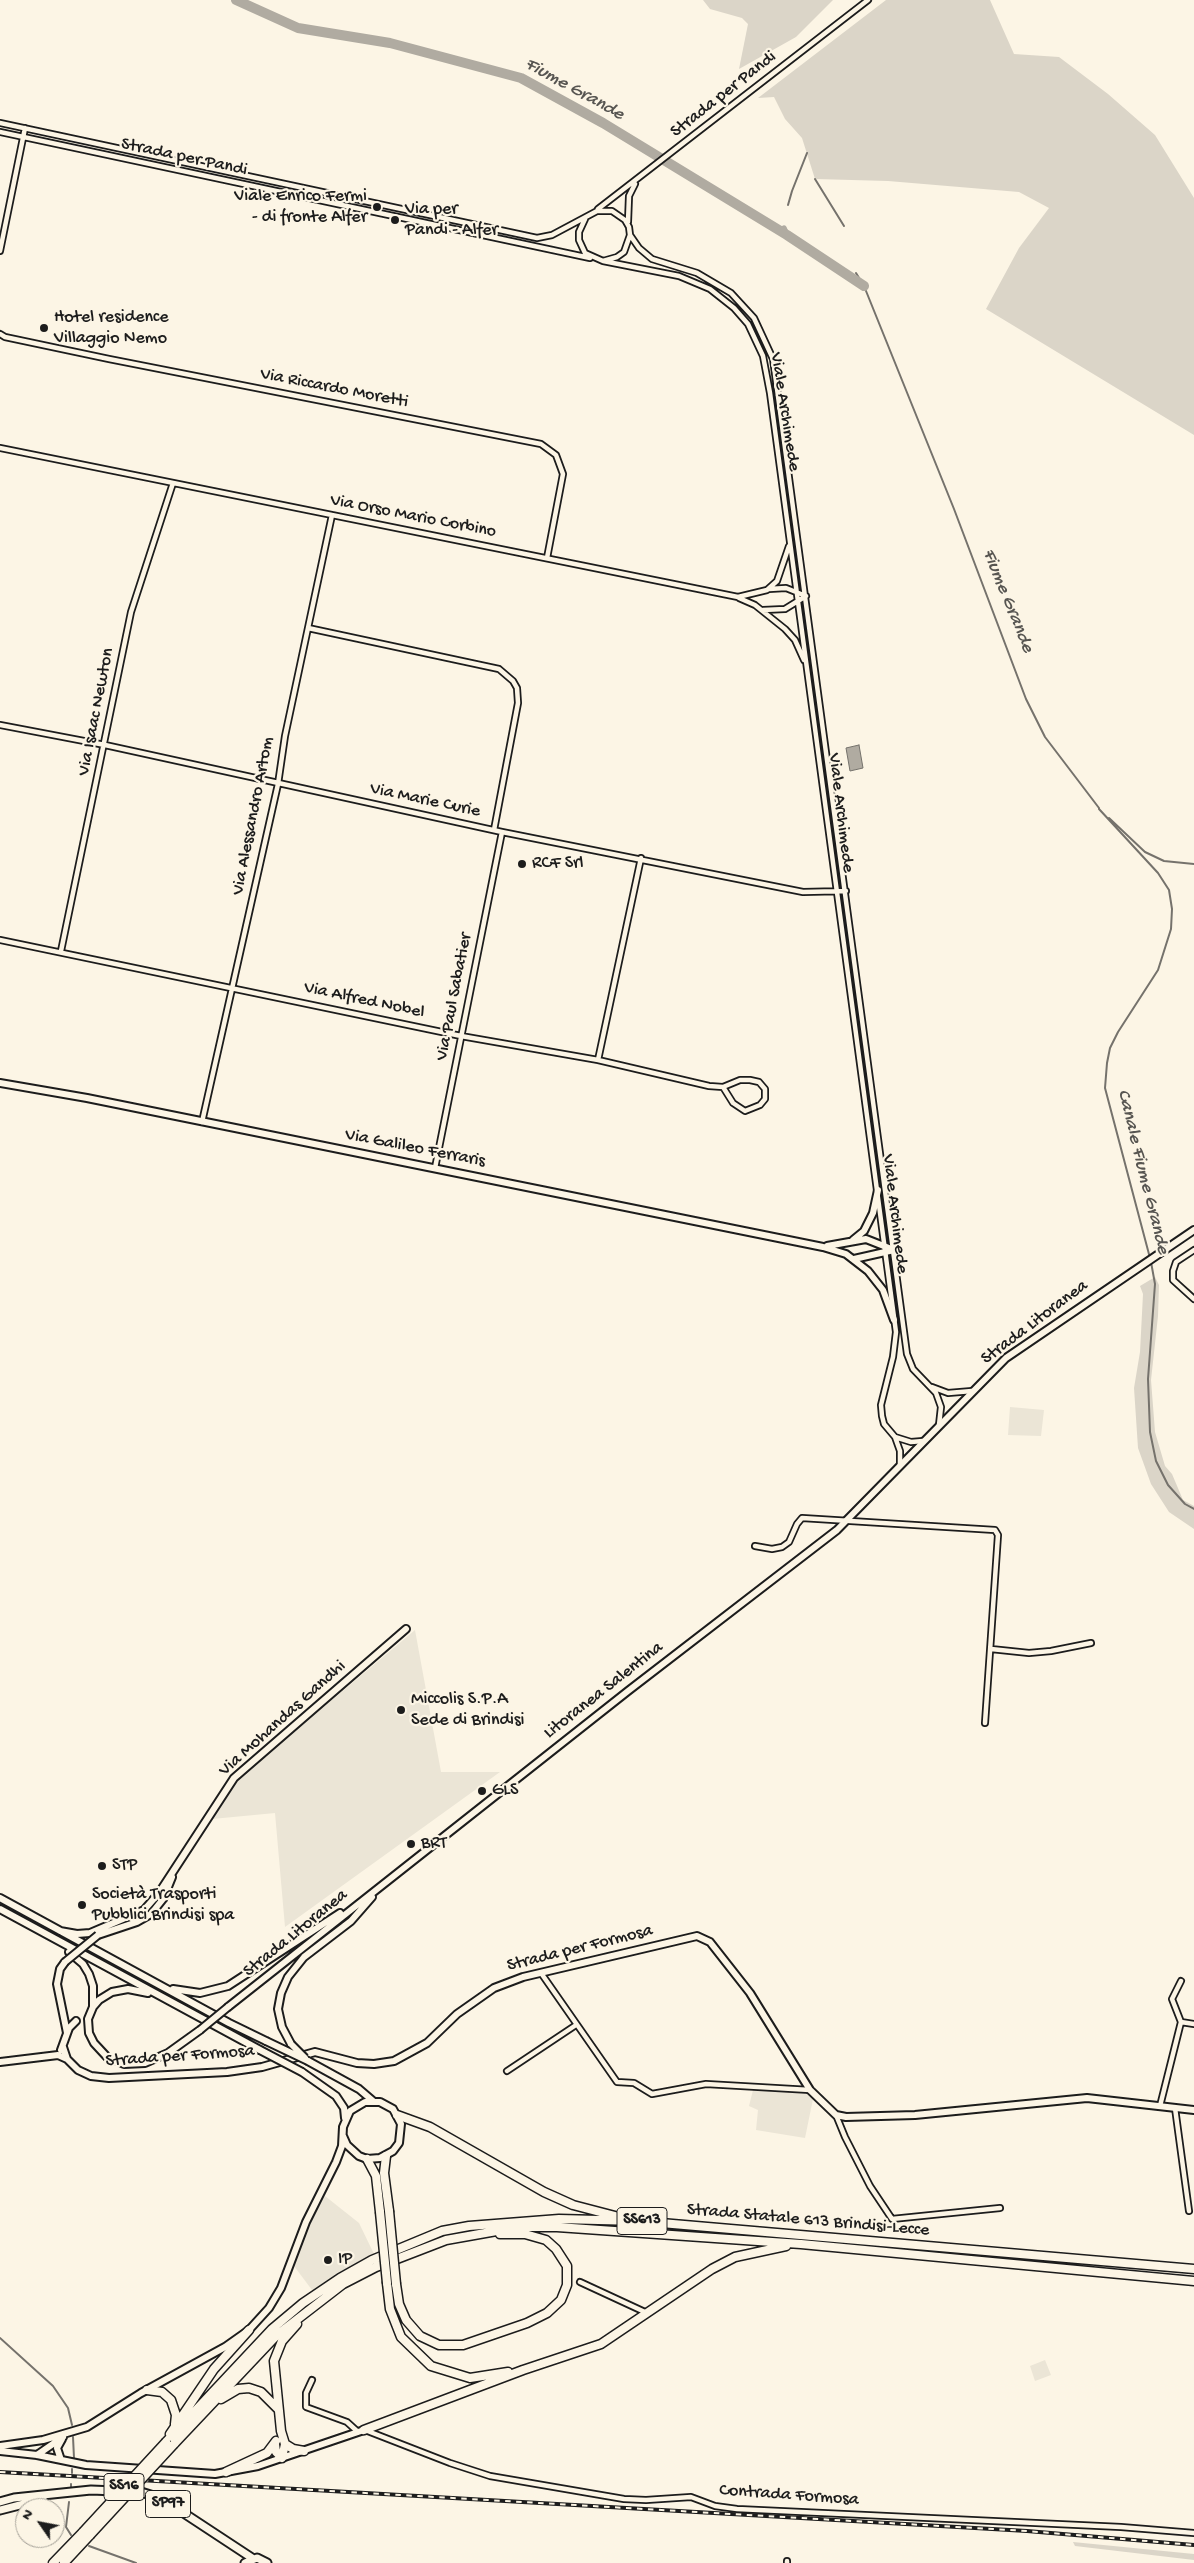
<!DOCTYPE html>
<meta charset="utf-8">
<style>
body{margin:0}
#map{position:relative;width:1194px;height:2563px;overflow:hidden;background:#fcf5e5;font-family:"Gochi Hand",sans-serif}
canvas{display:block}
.north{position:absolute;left:15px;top:2498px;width:50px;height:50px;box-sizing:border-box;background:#fcf5e5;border:1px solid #a29e95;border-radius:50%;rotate:303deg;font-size:14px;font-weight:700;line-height:20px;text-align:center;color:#1c1c1c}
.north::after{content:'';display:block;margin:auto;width:18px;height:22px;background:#1c1c1c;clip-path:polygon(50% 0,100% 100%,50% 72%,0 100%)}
</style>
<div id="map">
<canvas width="1194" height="2563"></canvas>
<div class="north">N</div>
</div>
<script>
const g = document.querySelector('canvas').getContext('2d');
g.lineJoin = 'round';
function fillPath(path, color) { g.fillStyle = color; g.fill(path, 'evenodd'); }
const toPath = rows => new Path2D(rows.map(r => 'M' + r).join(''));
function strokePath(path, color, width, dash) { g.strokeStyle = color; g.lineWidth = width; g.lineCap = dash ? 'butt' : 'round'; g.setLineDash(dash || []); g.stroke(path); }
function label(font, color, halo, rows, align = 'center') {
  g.font = font + ' "Gochi Hand",sans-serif'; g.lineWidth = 4.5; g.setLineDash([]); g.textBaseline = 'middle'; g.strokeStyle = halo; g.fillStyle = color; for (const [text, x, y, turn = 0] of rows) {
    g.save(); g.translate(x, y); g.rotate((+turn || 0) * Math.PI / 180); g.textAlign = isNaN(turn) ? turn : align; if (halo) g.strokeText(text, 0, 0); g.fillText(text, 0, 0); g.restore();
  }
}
fillPath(toPath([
 [1010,1407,1044,1410,1041,1436,1008,1435],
 [415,1630,441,1772,500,1772,285,1927,275,1813,212,1819,237,1780],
 [753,2090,806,2093,813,2099,805,2138,756,2130,758,2110,749,2106],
 [325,2196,359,2223,374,2254,312,2290,294,2266,304,2236],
 [1045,2360,1051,2375,1035,2381,1030,2366]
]), '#ebe5d6');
fillPath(toPath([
 [703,0,833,0,796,37,739,69,748,24,742,18,710,9],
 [886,0,990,0,1014,54,1059,57,1108,94,1155,135,1194,198,1194,435,986,309,1019,248,1049,208,1019,192,888,181,815,179,802,138,785,119,774,97,758,98],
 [1155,1277,1159,1285,1158,1316,1151,1380,1155,1432,1165,1466,1172,1474,1183,1500,1194,1506,1194,1529,1169,1512,1151,1484,1138,1448,1134,1388,1140,1352,1143,1294,1140,1286],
 [1073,2542,1194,2554,1194,2560,1075,2546]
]), '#dbd5c8');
const water = toPath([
 [859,745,863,768,850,771,846,748,859,745]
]);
fillPath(water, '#b0aba1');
strokePath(water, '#75726c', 1);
strokePath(toPath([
 [815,179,844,226],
 [788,205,792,191,807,153],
 [856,273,864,286,954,509,1026,699,1045,737,1099,808],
 [1099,809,1158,873,1169,890,1172,909,1171,929,1158,970,1118,1032,1110,1048,1107,1063,1105,1088,1150,1258],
 [1109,818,1145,852,1164,861,1194,864],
 [1151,1262,1155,1284,1148,1379,1150,1432,1156,1461,1168,1485,1185,1504,1194,1509],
 [0,2338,53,2386,68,2408,72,2425],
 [73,2437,74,2458],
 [72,2473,72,2469],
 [71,2488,71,2484],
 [69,2502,66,2527,71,2535],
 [89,2546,136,2563]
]), '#75726c', 2);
strokePath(toPath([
 [784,228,787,235]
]), '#b0aba1', 5.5);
strokePath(toPath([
 [236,0,298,28,390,43,521,78,603,123,787,235,864,286]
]), '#b0aba1', 10);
const street = toPath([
 [0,123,537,238,552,235,597,211,612,211,625,220,629,227,630,235,624,252,617,257,603,261,585,253,579,240,579,232,585,219],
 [0,132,590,258],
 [598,209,868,0],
 [628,222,629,196,635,184],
 [630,235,639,248,652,259,697,273,731,293,754,318,773,359,907,1354,913,1369,936,1393,941,1407,939,1425],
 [0,251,25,128],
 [603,261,679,276,710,289,734,308,748,324,763,356,770,393,896,1332,893,1357,881,1405,882,1416,884,1424,895,1437,911,1442,923,1441],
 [0,334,5,337,109,359,541,444,556,455,563,474,547,558],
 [0,448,738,597,767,590,777,581,789,546],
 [769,589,786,588,806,596],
 [739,598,755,605,785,629,795,640,804,660],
 [763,610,785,609,806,596],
 [308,628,499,669,513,681,517,688,518,703,494,830],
 [0,725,105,745,502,832,803,892,846,891],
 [0,940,461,1036,598,1060,709,1086,723,1087,740,1080,750,1080,759,1082,765,1089,765,1099,760,1105,745,1111,733,1103,723,1087],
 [61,951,131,612,173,483],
 [598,1060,641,858],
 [202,1122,278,784,285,736,332,515],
 [435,1168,502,832],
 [1194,1250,1176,1262,1173,1271,1173,1280,1194,1299],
 [932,1387,948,1393,972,1391],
 [895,1437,900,1451,900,1466],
 [755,1546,772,1549,782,1547,789,1542,797,1524,802,1518,995,1530,998,1535,985,1723],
 [991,1649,1029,1653,1051,1651,1091,1643],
 [541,1973,617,2082,634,2083,652,2094,706,2084,810,2090],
 [1181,2022,1194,2024],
 [507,2071,576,2025],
 [1160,2106,1181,2022,1172,1999,1181,1981],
 [1175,2108,1189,2211],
 [836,2115,845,2137,870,2186,892,2219,1000,2208],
 [580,2282,647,2313],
 [312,2380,306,2393,306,2407,347,2422,358,2432],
 [365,2430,450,2463,490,2476,624,2499,646,2500,691,2497,715,2506,737,2509,1121,2527,1194,2533],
 [787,2563,787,2561]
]);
const secondary = toPath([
 [0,1083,87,1098,823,1247,846,1254,868,1271,883,1290,894,1320],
 [853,1240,864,1231,873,1213,878,1190],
 [827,1246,866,1239,894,1250],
 [854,1259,894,1250],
 [0,1898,229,2023,266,2041],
 [0,1909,260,2050],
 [60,1931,77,1934,90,1933,144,1910,159,1893,234,1778,406,1629],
 [98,1935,137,1922,151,1914,163,1899,172,1877],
 [69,1952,83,1964,89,1974,93,1986,93,2007],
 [65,1962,60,1969,57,1984,67,2033],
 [173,1989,200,1993,228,1986,340,1913],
 [148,1993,128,1989,112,1992,99,2000,93,2007,88,2019,89,2033,94,2043,107,2057,124,2064,145,2063,168,2053,200,2030],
 [228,2007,628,1691,837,1530,1006,1358,1194,1230],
 [291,2044,282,2027,278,2009,281,1993,288,1977,304,1957,351,1921,372,1897],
 [63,2047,67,2059,78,2070,91,2076,109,2078,227,2072,262,2067,315,2052,357,2063,374,2064,394,2061,427,2043,457,2014,494,1988,523,1977,697,1936,710,1942,750,1993,810,2090,836,2115,846,2117,915,2115,1087,2098,1194,2110],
 [61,2050,69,2028,76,2021],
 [308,2061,359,2089,373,2101],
 [0,2062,58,2055,67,2059],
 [302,2072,336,2096,344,2108,345,2118],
 [0,2446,43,2440,87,2427,141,2393,225,2347,249,2330,269,2308,281,2288,306,2222,336,2162,342,2146,343,2127,350,2111,365,2102,380,2102,393,2109,401,2124,399,2143,393,2151,380,2158,367,2159,359,2156,347,2145,343,2136],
 [0,2451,37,2455,86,2465,215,2474,258,2466,364,2430],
 [37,2455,63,2437],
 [61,2460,57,2448,62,2439]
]);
const primary = toPath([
 [0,2502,14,2498,91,2490,141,2492,157,2497,173,2506,252,2558],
 [0,2510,43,2499],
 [245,2563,257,2558,267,2563]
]);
const highway = toPath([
 [397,2115,430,2127,544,2192,573,2205,619,2217],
 [386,2156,384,2173,389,2211],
 [367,2159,376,2176,380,2212],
 [387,2283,390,2309,401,2337,431,2366,470,2378,508,2372],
 [396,2284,399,2304,406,2320,420,2336,439,2345,463,2345,527,2323,547,2313,561,2300,567,2285,567,2266,556,2249,546,2240,525,2234,500,2234],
 [147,2390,162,2392,171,2400,176,2415,175,2424],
 [221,2399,238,2389,249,2388,261,2392,278,2409],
 [364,2430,523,2370,601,2344,712,2269,735,2257,786,2246],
 [170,2434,214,2369,249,2330],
 [166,2442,272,2329,303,2303,340,2278,372,2260,442,2231,469,2226,559,2219,638,2221,1194,2269],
 [174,2444,277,2335,343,2284,376,2267,446,2240,519,2227,557,2227,801,2244,1194,2281],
 [275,2444,276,2452,282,2458,285,2444,281,2431,274,2361,282,2341,297,2324],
 [285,2444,293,2449,304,2451],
 [226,2472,267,2453,276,2441],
 [53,2563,83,2532],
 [64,2563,90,2535]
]);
strokePath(street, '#1c1c1c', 8);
strokePath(secondary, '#1c1c1c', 10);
strokePath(primary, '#1c1c1c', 11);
strokePath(highway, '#1c1c1c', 11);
strokePath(street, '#fcf5e5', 4.5);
strokePath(secondary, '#fcf5e5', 6);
strokePath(primary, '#fcf5e5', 7);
strokePath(highway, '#fcf5e5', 8);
const rail = toPath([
 [0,2472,1027,2531,1194,2545]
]);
strokePath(rail, '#1c1c1c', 4);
strokePath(rail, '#fcf5e5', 2, [5.5]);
const secondaryBridge = toPath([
 [65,1962,98,1935],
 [200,2030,228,2007],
 [266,2041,308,2061],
 [291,2044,305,2058],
 [260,2050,302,2072]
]);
const highwayBridge = toPath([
 [389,2211,396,2284],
 [380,2212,387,2283],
 [83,2532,166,2442],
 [90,2535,174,2444]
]);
strokePath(secondaryBridge, '#1c1c1c', 10, []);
strokePath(highwayBridge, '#1c1c1c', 11, []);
strokePath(secondaryBridge, '#fcf5e5', 6);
strokePath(highwayBridge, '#fcf5e5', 8);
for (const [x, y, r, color] of [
 [377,207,5,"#1c1c1c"],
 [395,220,5,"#1c1c1c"],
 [44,328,5,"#1c1c1c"],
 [522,864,5,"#1c1c1c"],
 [401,1710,5,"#1c1c1c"],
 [482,1791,5,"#1c1c1c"],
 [411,1844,5,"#1c1c1c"],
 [102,1866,5,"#1c1c1c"],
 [82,1905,5,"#1c1c1c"],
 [328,2260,5,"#1c1c1c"]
]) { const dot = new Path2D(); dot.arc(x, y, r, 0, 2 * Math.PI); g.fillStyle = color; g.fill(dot); strokePath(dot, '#fcf5e5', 2); }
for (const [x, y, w] of [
 [642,2221,50],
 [124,2487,40],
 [168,2504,45]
]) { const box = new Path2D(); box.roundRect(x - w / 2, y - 13.5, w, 27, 4); g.fillStyle = '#fcf5e5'; g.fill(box); strokePath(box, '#1c1c1c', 1); }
label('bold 16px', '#1c1c1c', null, [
 ["SS613",642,2221],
 ["SS16",124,2487],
 ["SP97",168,2504]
]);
label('18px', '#1c1c1c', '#fcf5e5', [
 ["Strada per Pandi",724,95,-38],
 ["Strada per Pandi",184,158,12],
 ["Via Riccardo Moretti",334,389,11],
 ["Viale Archimede",784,412,81],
 ["Via Orso Mario Corbino",413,517,11],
 ["Via Isaac Newton",97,712,-79],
 ["Via Marie Curie",425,801,12],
 ["Viale Archimede",840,813,83],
 ["Via Alessandro Artom",254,816,-79],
 ["Via Paul Sabatier",455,997,-79],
 ["Via Alfred Nobel",364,1001,12],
 ["Via Galileo Ferraris",415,1149,11],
 ["Viale Archimede",894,1214,83],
 ["Strada Litoranea",1035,1323,-37],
 ["Litoranea Salentina",604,1691,-38],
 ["Via Mohandas Gandhi",283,1719,-42],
 ["Strada Litoranea",296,1934,-39],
 ["Strada per Formosa",580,1949,-14],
 ["Strada per Formosa",180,2057,-4],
 ["Strada Statale 613 Brindisi-Lecce",808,2221,5],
 ["Contrada Formosa",789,2496,4]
]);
label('18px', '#1c1c1c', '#fcf5e5', [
 ["Viale Enrico Fermi",367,197,"right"],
 ["- di fronte Alfer",367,218,"right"],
 ["Via per",405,210],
 ["Pandi - Alfer",405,231],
 ["Hotel residence",54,318],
 ["Villaggio Nemo",54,339],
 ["RCF Srl",532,864],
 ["Miccolis S.P.A",411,1700],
 ["Sede di Brindisi",411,1721],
 ["GLS",492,1791],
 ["BRT",421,1844],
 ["STP",112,1866],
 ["Società Trasporti",92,1895],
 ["Pubblici Brindisi spa",92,1916],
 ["IP",338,2260]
], 'left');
label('italic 19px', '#575551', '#fcf5e5', [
 ["Fiume Grande",574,90,29],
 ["Fiume Grande",1007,601,68],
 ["Canale Fiume Grande",1142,1172,76]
]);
</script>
